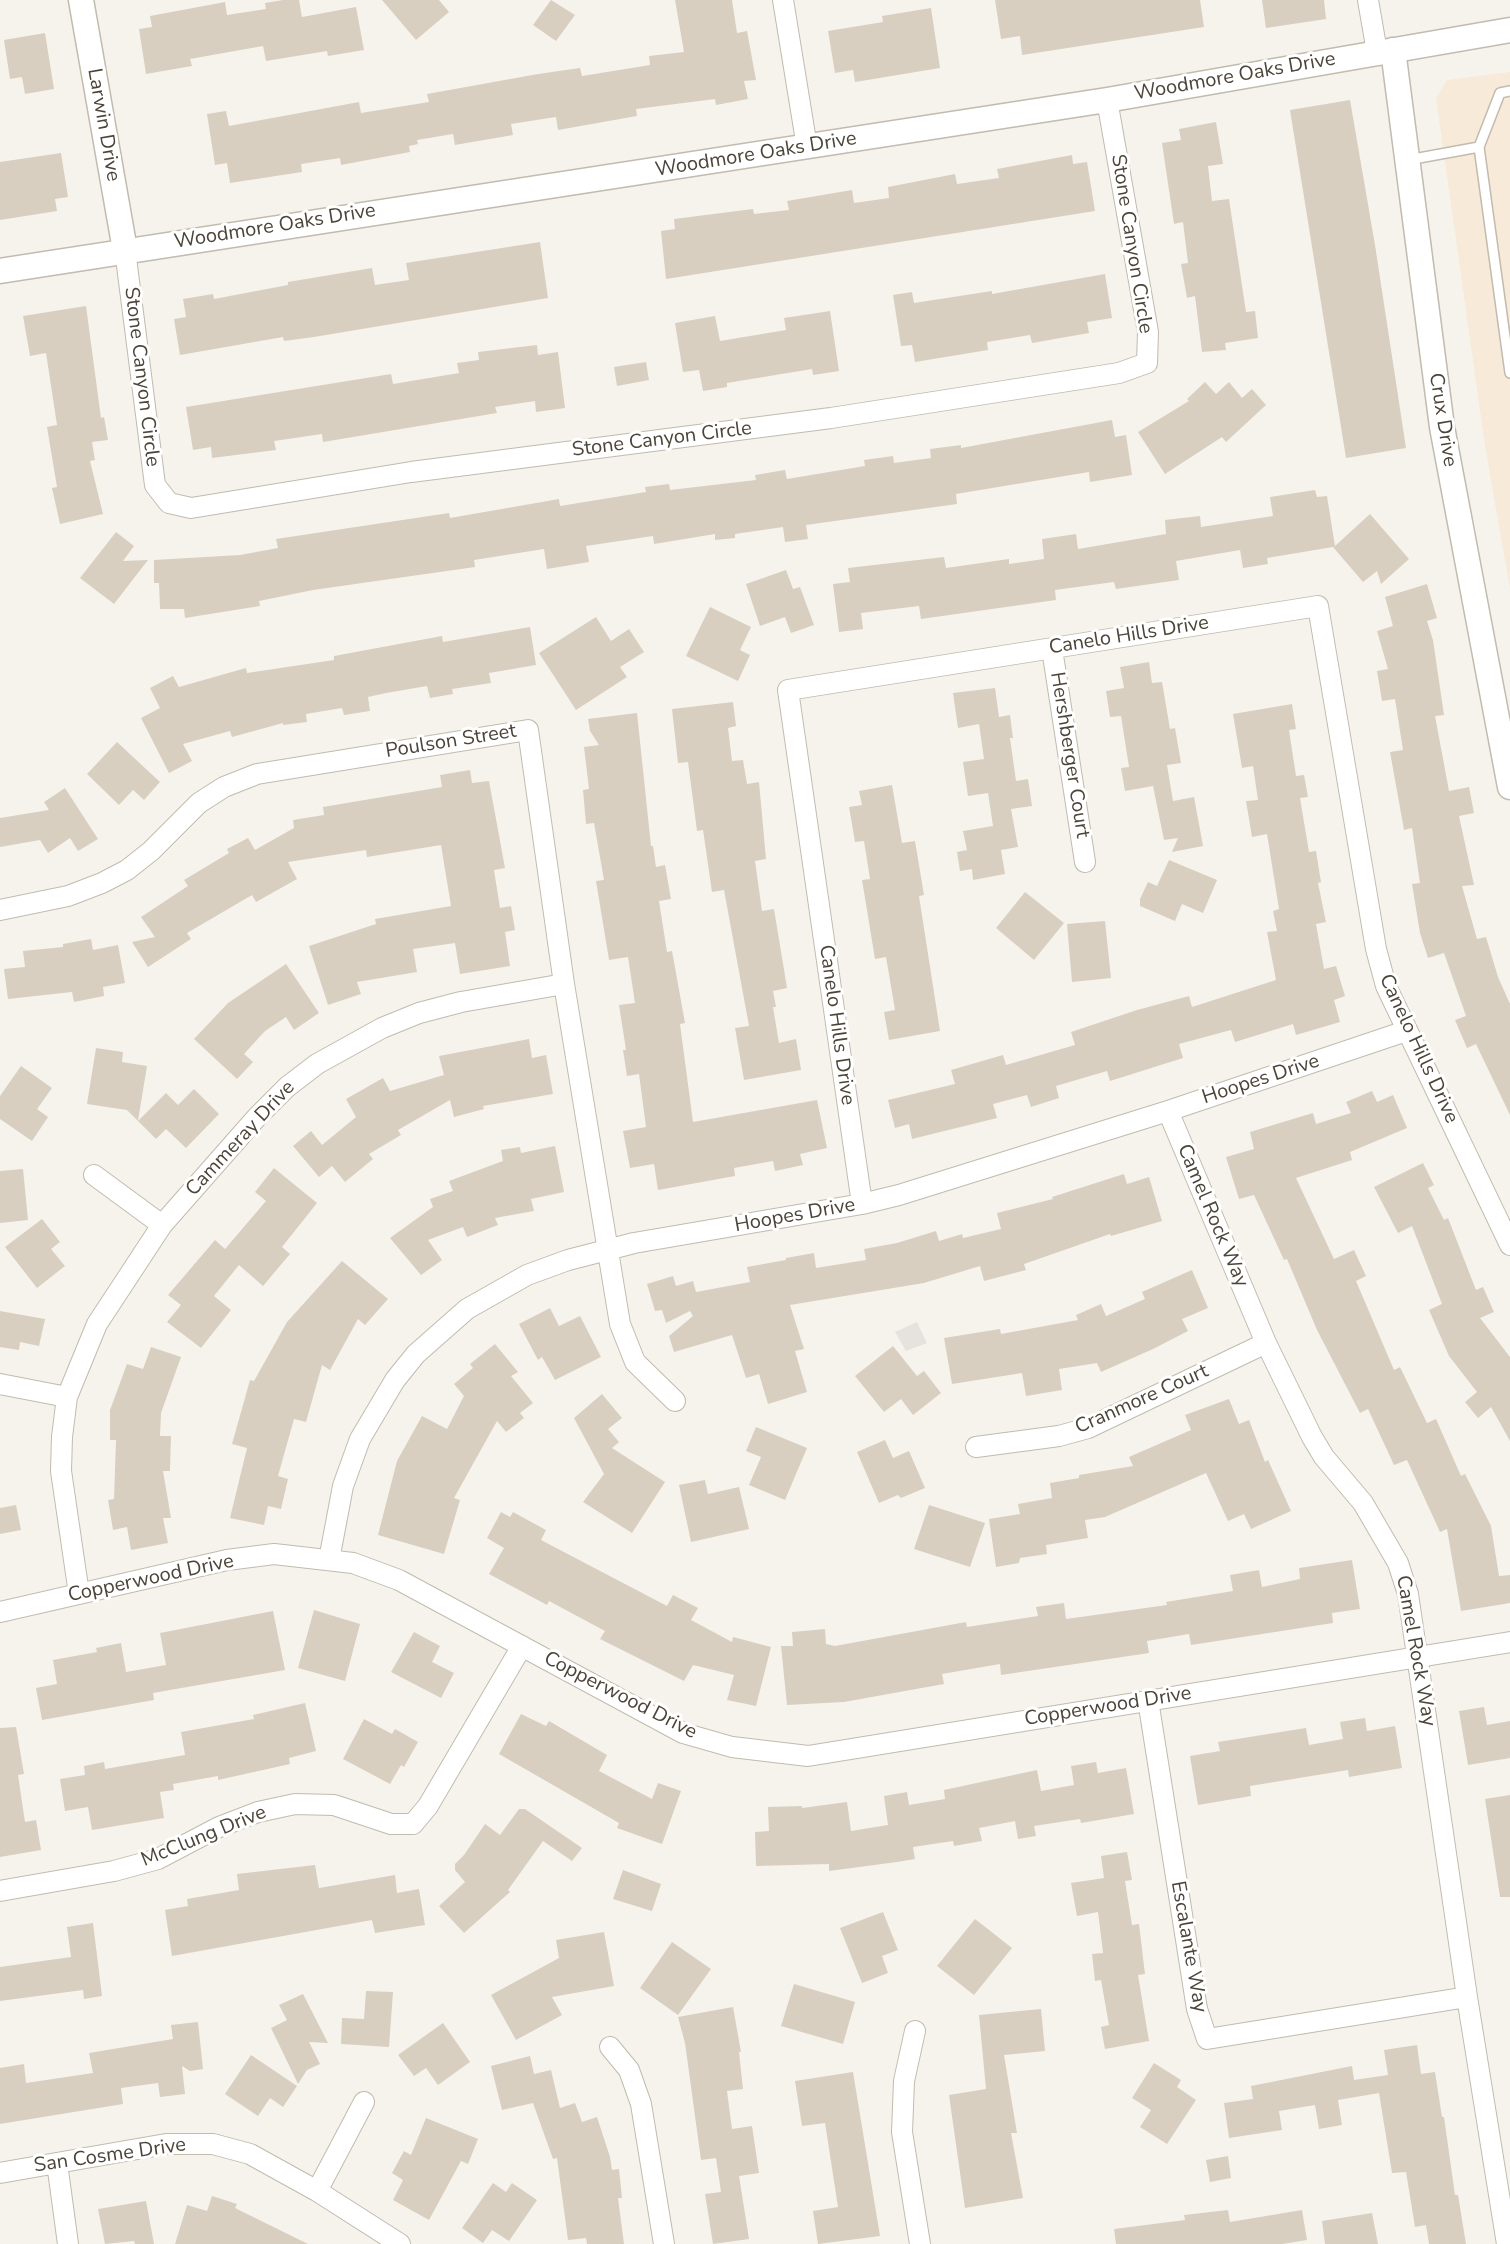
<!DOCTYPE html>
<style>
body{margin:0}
canvas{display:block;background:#f6f3ec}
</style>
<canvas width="1510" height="2244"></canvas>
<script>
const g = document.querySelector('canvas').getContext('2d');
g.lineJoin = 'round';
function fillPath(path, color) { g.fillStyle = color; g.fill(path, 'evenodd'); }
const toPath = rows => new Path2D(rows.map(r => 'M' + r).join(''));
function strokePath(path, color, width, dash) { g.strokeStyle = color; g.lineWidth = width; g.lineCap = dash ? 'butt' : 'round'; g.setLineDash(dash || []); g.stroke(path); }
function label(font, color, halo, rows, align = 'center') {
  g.font = font + ' "Nunito Sans",sans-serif'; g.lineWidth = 6; g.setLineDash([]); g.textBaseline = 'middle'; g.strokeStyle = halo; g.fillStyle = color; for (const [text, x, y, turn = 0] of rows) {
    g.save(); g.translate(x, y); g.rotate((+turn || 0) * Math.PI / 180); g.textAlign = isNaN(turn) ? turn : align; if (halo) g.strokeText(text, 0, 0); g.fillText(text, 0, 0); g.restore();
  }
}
fillPath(toPath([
 [1510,72,1510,589,1485,446,1436,98,1447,80]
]), '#f7ead8');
fillPath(toPath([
 [917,1322,927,1343,906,1351,895,1332]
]), '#e6e2dd');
fillPath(toPath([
 [283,0,299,0,302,17,356,7,364,50,328,56,327,51,266,61,263,46,190,59,192,66,146,74,139,29,152,27,150,16,225,2,227,15,266,9,265,3],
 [382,0,439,0,449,12,416,40],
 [551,0,575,15,556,41,533,25],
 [675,0,732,0,737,33,747,31,756,80,744,81,748,99,716,105,715,99,636,109,637,116,558,130,556,117,511,124,513,135,455,145,453,134,417,140,418,144,409,146,410,152,341,165,340,158,301,164,302,172,230,183,227,163,215,165,207,114,226,111,229,126,359,102,361,113,429,102,427,94,538,74,580,68,582,76,650,65,649,56,684,52],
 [995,0,1200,0,1204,27,1022,55,1020,36,1001,39],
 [1262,0,1324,0,1326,19,1266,28],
 [931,8,940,68,855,82,853,70,835,73,828,31,883,22,882,16],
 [45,33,54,89,25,94,22,77,10,79,4,40],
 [1350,100,1375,245,1406,448,1346,458,1290,110],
 [1216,122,1223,164,1208,166,1212,201,1229,199,1246,312,1255,311,1258,338,1225,343,1226,350,1202,352,1195,296,1187,298,1181,264,1188,263,1183,222,1174,224,1162,143,1181,140,1179,129],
 [61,153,68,197,55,199,57,211,0,220,0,162],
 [1072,155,1073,164,1087,162,1095,211,666,279,661,231,675,229,674,219,753,209,754,214,789,210,787,201,852,190,854,203,889,198,888,187,955,174,957,184,999,178,997,169],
 [540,242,548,298,314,337,284,341,283,337,180,355,174,319,186,317,183,299,213,294,214,299,288,285,288,282,372,268,375,285,409,280,406,263],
 [1105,274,1112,318,1087,322,1089,333,1032,343,1030,335,987,342,988,350,915,362,912,345,901,346,893,295,912,292,914,303,992,291,992,294],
 [86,306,101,418,104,417,108,440,92,442,95,460,90,461,103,514,60,524,52,488,57,487,47,427,57,425,46,353,30,356,23,316],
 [830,311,839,371,813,375,812,369,727,383,727,387,703,391,699,370,683,372,675,323,715,316,720,341,786,330,784,318],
 [537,345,538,355,558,352,565,408,536,412,535,401,495,407,497,413,323,442,322,434,274,441,276,450,212,458,211,447,193,450,186,407,391,374,393,384,459,373,457,363,479,360,478,352],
 [646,362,649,380,617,386,614,367],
 [1205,382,1216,394,1229,382,1242,398,1252,389,1266,405,1226,442,1222,437,1165,474,1138,432,1189,401,1187,399],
 [1112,420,1115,437,1126,435,1132,475,1090,482,1089,472,956,494,957,504,806,525,808,539,785,542,783,527,735,534,735,538,715,540,715,534,654,544,653,536,586,546,589,562,547,569,544,549,474,560,475,567,313,590,259,601,260,606,185,618,184,609,160,609,159,583,154,583,154,560,240,555,278,548,276,539,449,513,450,518,559,499,560,506,646,492,645,487,669,484,670,490,756,480,755,475,785,470,787,479,865,466,864,460,893,456,894,463,931,458,930,449,961,445,961,448],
 [1315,490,1317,497,1327,496,1335,546,1370,514,1409,559,1381,584,1377,571,1363,582,1333,547,1267,558,1268,564,1243,568,1240,550,1176,561,1179,580,1116,589,1114,582,1055,590,1056,600,921,619,919,606,861,613,863,629,839,632,833,584,850,582,848,568,944,557,946,568,1009,559,1009,564,1044,559,1042,539,1076,534,1078,549,1166,534,1165,520,1200,516,1201,527,1273,516,1270,497],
 [116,532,134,546,123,561,148,560,114,604,80,578],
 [786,570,793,589,800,587,814,625,791,633,785,617,760,626,746,584],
 [1427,584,1437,618,1427,621,1433,640,1444,715,1435,716,1449,791,1469,787,1474,813,1459,816,1474,885,1462,886,1477,939,1486,937,1498,977,1510,1004,1510,1115,1476,1044,1467,1048,1455,1020,1466,1016,1444,953,1428,958,1420,933,1412,884,1420,883,1412,828,1404,830,1390,752,1403,750,1395,699,1382,701,1377,671,1388,669,1377,631,1393,626,1385,597],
 [710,607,751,627,740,650,750,655,738,681,686,656],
 [596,617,611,641,629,629,644,652,620,667,627,677,576,710,539,653],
 [530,627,536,665,489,673,491,683,452,689,453,694,430,698,427,686,386,693,368,697,370,711,344,715,342,708,306,714,307,722,283,725,283,723,232,737,230,731,183,744,192,761,169,773,141,718,160,708,150,688,173,676,179,687,246,668,247,673,334,660,334,656,442,636,443,642],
 [1149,662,1152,683,1162,682,1170,729,1175,728,1181,763,1167,765,1173,801,1194,797,1203,846,1172,852,1178,838,1164,840,1153,786,1125,791,1121,768,1129,767,1121,716,1110,717,1106,691,1124,688,1120,667],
 [995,688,999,717,1010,715,1013,738,1010,738,1016,781,1028,779,1032,806,1011,809,1018,847,1001,850,1005,874,973,880,972,869,960,871,957,852,967,850,963,831,993,826,988,793,968,796,963,762,984,759,979,724,958,728,953,693],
 [733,702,736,726,728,728,732,761,743,760,747,784,759,782,766,859,755,861,762,911,774,909,787,988,773,991,776,1007,773,1007,779,1043,796,1039,801,1070,744,1080,735,1028,749,1026,724,890,712,892,703,830,697,831,688,762,678,763,672,709],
 [1292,704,1296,729,1289,730,1296,776,1304,775,1308,797,1300,798,1309,852,1316,851,1321,882,1318,883,1326,922,1316,924,1324,969,1336,966,1345,996,1334,1000,1340,1022,1296,1035,1293,1024,1235,1042,1231,1030,1179,1044,1183,1058,1110,1081,1107,1071,1056,1086,1059,1098,1031,1107,1027,1095,993,1104,997,1118,912,1139,909,1124,895,1128,888,1100,955,1084,951,1070,1003,1055,1006,1065,1075,1045,1071,1032,1137,1010,1189,996,1192,1007,1276,980,1267,932,1277,931,1273,911,1279,909,1267,834,1252,837,1246,801,1258,800,1253,766,1242,768,1233,714],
 [637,713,651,846,653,846,656,867,665,865,671,899,659,901,667,952,672,951,685,1023,680,1024,693,1122,817,1100,827,1148,800,1154,803,1165,775,1171,773,1161,734,1168,735,1176,658,1190,654,1164,630,1168,623,1131,646,1127,639,1074,627,1076,623,1050,626,1050,619,1005,635,1003,628,957,609,960,596,881,604,880,594,823,586,824,583,790,589,789,584,747,599,745,590,731,588,719],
 [117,742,160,782,144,800,133,790,119,805,87,774],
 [470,770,472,783,489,781,505,868,494,870,500,908,511,906,515,930,505,932,510,966,460,974,455,943,413,949,417,972,357,982,361,994,328,1005,309,946,376,924,375,919,451,906,441,845,367,857,366,850,288,862,297,879,256,902,252,895,187,933,191,939,148,967,132,942,155,937,141,917,188,886,184,880,229,853,227,849,248,838,255,850,294,828,293,820,324,815,323,807,442,787,440,775],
 [892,785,902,843,915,841,924,895,919,896,940,1031,889,1040,884,1012,895,1010,886,957,875,959,862,880,870,879,864,841,855,842,849,807,862,805,859,791],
 [65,788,98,839,78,851,70,838,48,853,40,840,0,847,0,818,49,810,44,802],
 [1169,860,1217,880,1203,913,1182,904,1175,921,1140,906,1140,899,1148,882,1157,886],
 [1025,892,1064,923,1034,960,996,928],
 [1105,921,1111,978,1072,982,1067,924],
 [91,939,93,950,118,945,125,983,103,987,104,996,74,1002,72,992,8,999,4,969,25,967,23,951,63,947,63,944],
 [286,964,319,1013,294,1030,286,1017,265,1031,244,1054,253,1062,237,1079,194,1039,228,1003],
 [529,1039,532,1058,546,1055,553,1094,483,1106,484,1109,454,1117,450,1100,398,1130,401,1135,369,1154,373,1159,345,1182,332,1166,319,1177,293,1146,311,1131,322,1145,356,1117,346,1099,383,1078,390,1091,444,1075,439,1056],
 [96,1048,123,1052,122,1062,147,1066,138,1121,127,1110,87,1104],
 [21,1066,52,1088,37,1109,48,1117,32,1141,0,1119,0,1096],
 [194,1089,219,1114,186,1148,166,1129,156,1139,138,1121,166,1093,178,1105],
 [1372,1091,1377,1102,1393,1095,1407,1128,1350,1152,1352,1160,1296,1178,1334,1259,1354,1250,1366,1276,1356,1281,1394,1370,1400,1367,1427,1423,1436,1419,1461,1476,1465,1474,1491,1526,1499,1576,1510,1575,1510,1603,1461,1611,1447,1529,1440,1532,1407,1460,1394,1465,1368,1409,1360,1413,1317,1330,1287,1259,1284,1260,1254,1195,1239,1199,1226,1157,1254,1149,1250,1132,1313,1113,1316,1124,1351,1113,1346,1102],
 [555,1146,564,1192,531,1199,534,1211,495,1218,498,1225,467,1237,463,1227,428,1240,442,1260,421,1275,390,1238,433,1207,430,1199,453,1191,449,1181,503,1161,501,1150,520,1147,521,1153],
 [1423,1163,1434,1185,1428,1188,1444,1220,1448,1218,1476,1290,1483,1287,1494,1312,1480,1318,1510,1357,1510,1441,1491,1407,1478,1418,1465,1402,1477,1392,1449,1356,1429,1310,1442,1304,1412,1226,1398,1233,1374,1187],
 [274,1168,317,1203,282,1247,290,1254,263,1286,239,1265,214,1296,231,1310,201,1348,167,1322,181,1305,168,1295,215,1240,225,1249,266,1201,255,1192],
 [23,1169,28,1220,0,1223,0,1171],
 [1124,1174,1127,1184,1149,1177,1162,1221,1111,1236,1110,1234,1024,1264,1026,1270,984,1281,980,1266,924,1283,790,1305,804,1349,795,1351,807,1392,768,1404,759,1374,746,1378,732,1335,674,1352,669,1336,693,1316,690,1311,666,1323,662,1310,655,1311,647,1284,673,1276,676,1286,693,1281,696,1292,750,1282,747,1267,786,1260,786,1258,814,1253,816,1268,866,1260,864,1249,897,1243,936,1231,939,1241,962,1234,963,1238,1001,1229,997,1213,1053,1199,1052,1197],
 [42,1219,60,1242,51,1249,65,1266,37,1288,5,1247],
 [342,1261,388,1299,365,1325,358,1319,330,1370,322,1365,306,1422,294,1419,278,1476,288,1479,281,1509,268,1506,264,1525,230,1518,247,1448,232,1444,250,1380,254,1381,287,1322],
 [1192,1270,1208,1308,1182,1319,1188,1331,1153,1349,1101,1372,1097,1363,1059,1369,1062,1390,1026,1396,1022,1373,952,1384,944,1338,1000,1329,1001,1334,1078,1320,1076,1315,1101,1304,1106,1316,1145,1299,1142,1292],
 [550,1308,559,1326,580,1316,601,1357,555,1380,542,1357,538,1360,519,1324],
 [0,1311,45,1319,39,1346,20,1342,19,1350,0,1347],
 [495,1344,518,1372,511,1376,533,1403,520,1413,524,1418,506,1432,497,1421,454,1498,460,1500,444,1554,378,1535,397,1461,422,1416,447,1429,464,1396,454,1384,473,1368,470,1364],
 [893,1346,917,1376,924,1371,941,1393,913,1415,901,1399,884,1412,855,1376],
 [151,1347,181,1357,161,1413,160,1436,171,1436,170,1471,163,1471,171,1518,163,1518,168,1543,131,1550,127,1527,113,1530,108,1500,114,1499,116,1440,110,1440,110,1410,127,1364,143,1369],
 [602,1394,622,1418,608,1429,619,1442,612,1448,665,1482,632,1533,583,1502,604,1474,574,1418],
 [1229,1399,1239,1424,1249,1420,1265,1462,1268,1460,1291,1511,1251,1529,1244,1514,1228,1521,1206,1473,1105,1517,1085,1520,1088,1538,1046,1545,1047,1554,1020,1558,1019,1563,996,1567,989,1519,1020,1514,1018,1504,1052,1498,1050,1483,1079,1478,1079,1475,1133,1466,1129,1457,1191,1430,1185,1415],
 [756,1427,807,1448,785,1500,749,1485,761,1457,746,1451],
 [885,1440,893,1458,909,1451,925,1488,901,1498,898,1495,879,1503,857,1452],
 [705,1480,708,1494,739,1487,749,1529,691,1542,679,1485],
 [16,1505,21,1530,0,1534,0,1508],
 [929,1505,985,1523,970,1567,914,1549],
 [501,1512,510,1517,513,1512,546,1530,541,1540,667,1606,673,1595,698,1608,691,1620,732,1642,733,1637,771,1647,756,1706,727,1700,734,1675,693,1665,684,1681,600,1639,605,1631,549,1601,547,1605,489,1574,504,1548,487,1538],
 [1352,1560,1360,1609,1332,1613,1333,1623,1191,1645,1189,1634,1147,1641,1149,1653,1001,1675,1000,1664,942,1674,944,1684,844,1702,787,1705,781,1646,793,1646,792,1632,825,1629,826,1644,835,1646,966,1622,967,1627,1038,1616,1036,1607,1064,1603,1066,1619,1167,1605,1166,1602,1233,1591,1230,1575,1259,1570,1262,1587,1300,1579,1299,1568],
 [314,1610,360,1624,345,1681,298,1668],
 [273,1611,285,1670,153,1693,154,1700,42,1720,36,1688,57,1684,53,1660,97,1652,96,1648,121,1643,126,1672,166,1665,160,1633],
 [414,1632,440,1646,432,1662,454,1673,441,1698,391,1672],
 [305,1703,316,1751,289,1758,290,1764,218,1780,218,1776,173,1784,174,1790,160,1792,164,1818,92,1830,88,1807,65,1811,60,1779,85,1775,84,1766,104,1762,105,1769,185,1755,181,1732,254,1719,253,1715],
 [1484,1707,1487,1725,1510,1721,1510,1758,1468,1765,1459,1711],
 [521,1714,546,1726,549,1721,607,1755,599,1771,652,1799,658,1783,681,1791,662,1844,617,1828,619,1823,499,1754],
 [1365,1718,1367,1731,1395,1726,1402,1768,1349,1777,1348,1770,1250,1786,1251,1796,1198,1805,1190,1756,1220,1751,1218,1742,1306,1728,1309,1745,1343,1739,1340,1722],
 [364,1719,392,1734,395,1729,418,1742,404,1767,401,1765,390,1784,343,1759],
 [16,1727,24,1774,18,1775,25,1822,36,1820,41,1850,0,1857,0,1728],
 [1096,1762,1098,1773,1126,1768,1134,1814,1081,1823,1080,1819,1034,1826,1036,1836,1018,1839,1015,1821,979,1828,982,1841,954,1846,953,1841,913,1847,915,1859,897,1862,829,1871,829,1864,756,1866,755,1832,769,1831,768,1807,802,1806,802,1808,847,1802,851,1831,888,1825,884,1796,907,1792,909,1805,945,1799,944,1790,1037,1770,1041,1791,1074,1785,1071,1766],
 [1510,1795,1510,1897,1500,1897,1485,1799],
 [519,1809,525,1809,582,1848,572,1861,543,1841,508,1890,510,1892,464,1933,439,1906,465,1882,455,1870,455,1864,464,1855,485,1824,500,1835],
 [1127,1852,1132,1880,1125,1881,1132,1925,1139,1924,1145,1974,1138,1975,1149,2041,1105,2049,1101,2027,1109,2025,1101,1980,1095,1981,1092,1954,1103,1953,1098,1912,1077,1916,1071,1883,1104,1878,1101,1856],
 [315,1865,319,1888,395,1875,397,1893,419,1889,425,1925,375,1933,372,1920,172,1956,165,1910,188,1906,187,1899,239,1890,237,1874],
 [623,1870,661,1884,652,1911,613,1899],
 [883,1912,898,1950,882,1956,888,1973,862,1983,840,1928],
 [975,1919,1012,1948,974,1995,937,1966],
 [93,1923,102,1996,84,1999,83,1990,0,2001,0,1967,71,1957,67,1927],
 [604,1932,614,1986,552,1997,562,2015,516,2040,491,1995,559,1958,556,1940],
 [672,1942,711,1969,678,2015,640,1988],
 [794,1984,855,2002,843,2044,781,2026],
 [366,1991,393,1992,389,2047,341,2044,342,2018,364,2019],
 [303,1994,328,2043,309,2042,320,2064,307,2070,298,2084,271,2028,287,2020,279,2005],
 [733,2007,741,2052,739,2052,743,2089,727,2091,732,2129,752,2126,759,2173,739,2176,749,2239,713,2244,705,2194,721,2192,716,2158,701,2160,685,2043,678,2017],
 [1041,2009,1045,2051,1004,2055,1017,2133,1011,2133,1023,2198,965,2208,949,2095,986,2089,979,2015],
 [198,2022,203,2069,190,2071,182,2066,185,2094,160,2097,158,2083,121,2088,123,2104,0,2124,0,2068,24,2064,26,2083,93,2073,89,2053,173,2039,171,2025],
 [443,2023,470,2062,438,2085,426,2068,414,2076,398,2055],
 [1417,2045,1421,2074,1435,2072,1442,2117,1444,2117,1455,2195,1458,2195,1466,2244,1429,2244,1426,2225,1415,2227,1406,2172,1392,2173,1379,2093,1338,2100,1342,2125,1319,2129,1315,2105,1279,2111,1282,2130,1229,2138,1224,2103,1253,2099,1251,2086,1352,2066,1354,2080,1388,2075,1384,2050],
 [251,2055,297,2086,283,2107,270,2098,258,2116,225,2094],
 [530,2056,534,2074,551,2070,560,2108,575,2103,582,2122,597,2117,610,2157,612,2170,619,2169,622,2198,618,2198,624,2244,587,2244,586,2238,568,2240,557,2158,553,2159,533,2103,502,2110,491,2066],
 [1154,2063,1181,2080,1177,2087,1196,2100,1167,2144,1140,2127,1151,2110,1132,2098],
 [853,2072,880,2236,818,2244,813,2211,838,2207,825,2123,802,2126,795,2081],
 [426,2118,478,2139,468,2164,461,2161,429,2220,393,2200,403,2180,392,2173,404,2151,411,2155],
 [1228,2156,1231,2178,1210,2182,1206,2160],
 [493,2183,506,2192,512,2183,537,2200,509,2241,492,2230,483,2243,462,2228],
 [212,2196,237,2204,235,2208,308,2244,175,2244,187,2205,207,2211],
 [146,2201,154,2244,135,2244,134,2241,105,2244,98,2209],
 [1228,2210,1230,2222,1302,2210,1307,2240,1282,2244,1116,2244,1114,2229,1185,2220,1184,2215],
 [1372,2213,1378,2244,1325,2244,1322,2221]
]), '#d8cfc1');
const service = toPath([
 [1479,147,1500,93,1510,91],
 [1408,160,1479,147,1510,373]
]);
const minor = toPath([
 [783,0,807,147],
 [1368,0,1377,52],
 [125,250,155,485,169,503,191,508,411,472,831,418,1119,373,1147,363,1148,332,1107,100],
 [1052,649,1085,862],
 [0,910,68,896,102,883,127,870,151,851,199,803,224,787,257,774,528,730,564,984,620,1324,635,1362,675,1401],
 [1168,1111,1266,1343,1312,1437,1324,1457,1363,1503,1398,1563,1408,1594,1467,1997,1507,2244],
 [94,1175,162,1225],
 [862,1204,788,690,1318,606,1376,949,1386,986,1510,1245],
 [0,1384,67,1397],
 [976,1447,1059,1436,1088,1428,1266,1343],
 [329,1560,343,1486,360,1439,395,1380,416,1354,467,1309,527,1275,568,1260,634,1243,862,1204,899,1195,1168,1111,1406,1031],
 [79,1594,61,1471,62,1437,67,1397,97,1324,162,1225,257,1117,287,1087,317,1064,382,1028,419,1013,461,1002,564,984],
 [0,1612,227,1560,274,1554,353,1563,399,1580,683,1733,732,1747,808,1756,1510,1642],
 [1148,1700,1197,2009,1207,2039,1467,1997],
 [0,1891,114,1871,158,1859,219,1827,258,1812,295,1804,334,1805,391,1824,413,1824,428,1806,522,1646],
 [915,2031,904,2081,902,2132,920,2244],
 [610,2047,629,2070,641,2104,664,2244],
 [57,2163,68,2244],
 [0,2173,166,2144,213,2144,250,2154,317,2191,400,2244],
 [317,2191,364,2102]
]);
const tertiary = toPath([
 [81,0,125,250],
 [1393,50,1442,427,1510,787],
 [0,271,1107,100,1510,30]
]);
strokePath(service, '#c2bbae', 12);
strokePath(minor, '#c2bbae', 22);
strokePath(tertiary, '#c2bbae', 27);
strokePath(service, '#fff', 9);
strokePath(minor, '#fff', 20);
strokePath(tertiary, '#fff', 24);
label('20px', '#4b4439', '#fff', [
 ["Woodmore Oaks Drive",1235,77,-10],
 ["Larwin Drive",103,125,80],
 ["Woodmore Oaks Drive",756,155,-9],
 ["Woodmore Oaks Drive",275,227,-9],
 ["Stone Canyon Circle",1131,244,81],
 ["Stone Canyon Circle",141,377,83],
 ["Crux Drive",1442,420,81],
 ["Stone Canyon Circle",662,440,-7],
 ["Canelo Hills Drive",1129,636,-9],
 ["Poulson Street",451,742,-9],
 ["Hershberger Court",1069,755,81],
 ["Canelo Hills Drive",836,1025,82],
 ["Canelo Hills Drive",1418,1049,65],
 ["Hoopes Drive",1261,1080,-18],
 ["Cammeray Drive",241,1139,-47],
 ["Hoopes Drive",795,1216,-10],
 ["Camel Rock Way",1212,1216,67],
 ["Cranmore Court",1142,1400,-24],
 ["Copperwood Drive",151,1579,-12],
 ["Camel Rock Way",1415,1651,80],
 ["Copperwood Drive",620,1696,27],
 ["Copperwood Drive",1108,1707,-9],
 ["McClung Drive",204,1837,-22],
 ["Escalante Way",1188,1947,80],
 ["San Cosme Drive",110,2156,-8]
]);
</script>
